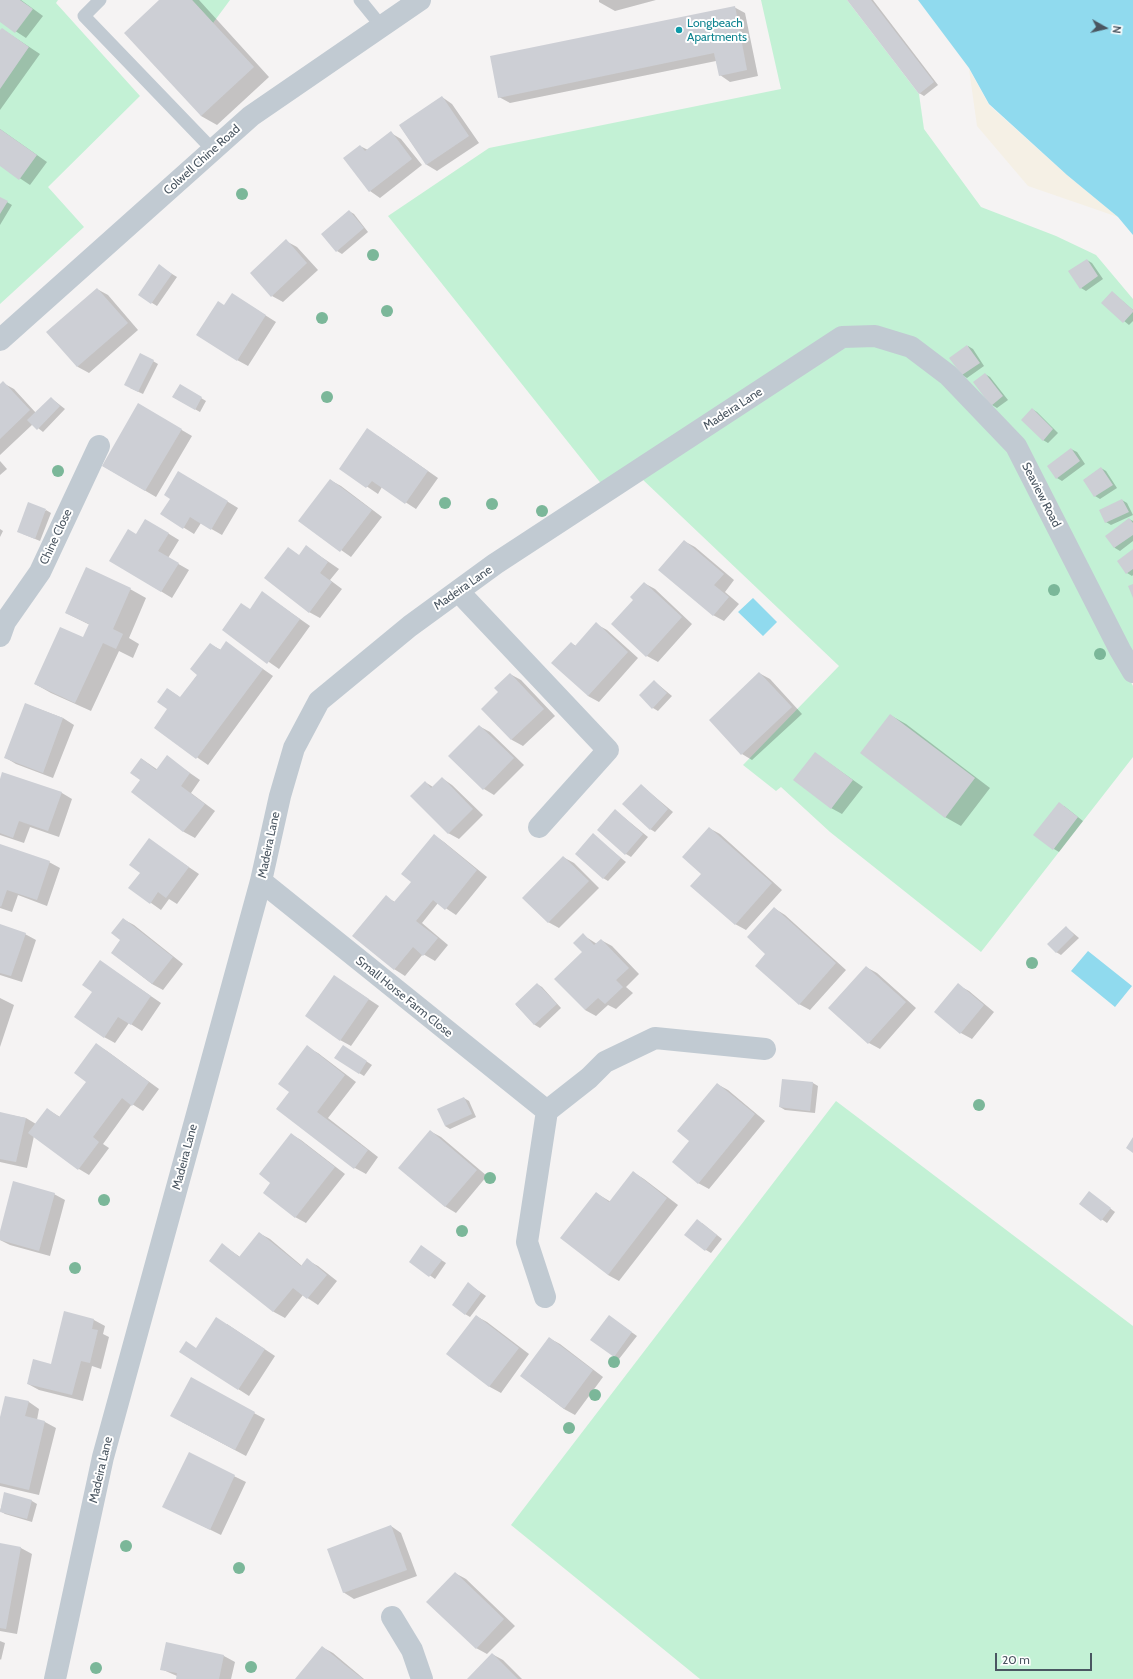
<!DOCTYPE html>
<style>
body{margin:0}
#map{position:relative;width:1133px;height:1679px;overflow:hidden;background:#f5f3f3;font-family:Cabin,sans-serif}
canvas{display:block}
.north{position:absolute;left:1085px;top:8px;width:40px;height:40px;-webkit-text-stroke:3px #fff;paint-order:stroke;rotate:98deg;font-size:11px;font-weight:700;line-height:16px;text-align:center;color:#4a5661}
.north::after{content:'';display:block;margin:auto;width:14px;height:18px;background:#4a5661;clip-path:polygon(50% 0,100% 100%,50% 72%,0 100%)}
.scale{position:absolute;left:995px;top:1653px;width:97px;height:18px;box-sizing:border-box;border:2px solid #4a5661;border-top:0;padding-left:5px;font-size:12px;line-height:14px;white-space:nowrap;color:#4a5661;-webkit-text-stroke:3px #fff;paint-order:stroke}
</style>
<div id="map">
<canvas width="1133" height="1679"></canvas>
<div class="north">N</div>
<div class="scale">20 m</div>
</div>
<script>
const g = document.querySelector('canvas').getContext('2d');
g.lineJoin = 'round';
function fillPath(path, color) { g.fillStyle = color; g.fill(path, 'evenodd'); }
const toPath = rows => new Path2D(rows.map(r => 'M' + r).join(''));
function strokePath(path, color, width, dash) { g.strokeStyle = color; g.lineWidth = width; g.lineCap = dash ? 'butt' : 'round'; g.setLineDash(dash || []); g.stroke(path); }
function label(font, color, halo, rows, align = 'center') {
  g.font = font + ' Cabin,sans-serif'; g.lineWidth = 4; g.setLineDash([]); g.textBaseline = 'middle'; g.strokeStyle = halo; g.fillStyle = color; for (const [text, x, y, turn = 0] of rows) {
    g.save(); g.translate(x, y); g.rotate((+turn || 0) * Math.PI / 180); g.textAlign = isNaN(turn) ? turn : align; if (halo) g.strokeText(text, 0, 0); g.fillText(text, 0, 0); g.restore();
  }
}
fillPath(toPath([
 [0,0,58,0,56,3,140,96,48,187,84,227,0,304],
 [192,0,230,0,213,23],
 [761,0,847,0,919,94,924,129,981,207,1056,236,1096,255,1133,299,1133,660,1061,519,951,371,841,330,603,486,388,216,489,148,781,89],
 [845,343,875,343,908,354,945,379,1011,448,1133,686,1133,757,981,952,830,832,781,787,776,791,743,765,839,666,641,478],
 [836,1101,1133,1326,1133,1679,700,1679,511,1525]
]), '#c3f1d5');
fillPath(toPath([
 [969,69,989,105,1067,175,1118,217,1028,186,977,126]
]), '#f5f0e5');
fillPath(toPath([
 [918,0,1133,0,1133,235,1118,217,1067,175,989,104,969,68],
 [753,598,777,622,763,636,738,612],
 [1088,951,1132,986,1115,1007,1071,971]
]), '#90daee');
fillPath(toPath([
 [0,0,21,0,43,16,26,38,0,21],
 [161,0,199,0,269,77,217,125,201,116],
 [599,0,656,0,615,11,599,2],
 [849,0,873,0,938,85,924,96,919,93],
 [734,7,745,13,758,76,730,82,720,75,716,61,510,103,499,97],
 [2,29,40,54,0,110,0,32],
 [442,97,452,104,479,143,437,171,427,165,400,126],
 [0,129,47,162,30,185,0,165],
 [391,133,401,139,422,165,380,198,370,191,360,146,368,150],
 [0,198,12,205,0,225],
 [349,211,354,214,368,232,342,254,337,251],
 [286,241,297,247,318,270,283,302,272,296],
 [1087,260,1092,263,1103,279,1086,291,1081,288],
 [164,269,177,277,157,306,139,295],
 [97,289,108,295,138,330,89,373,78,367,48,332],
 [1112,292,1133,310,1133,321,1129,325,1102,303],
 [243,301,276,322,248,366,237,360],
 [968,346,973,349,984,366,967,378,962,375],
 [153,361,158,364,143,394,130,388],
 [985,374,990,377,1008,400,997,408,992,405],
 [3,383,14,389,36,413,51,398,65,409,43,432,33,424,0,455,0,386],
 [180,385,206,401,200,412,173,397],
 [139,405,192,436,156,497,103,466],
 [1032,409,1037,412,1058,433,1048,443,1043,440],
 [378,436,438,478,416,509,382,487,378,494,341,469],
 [1071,449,1077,452,1085,464,1062,481,1057,478],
 [0,461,7,469,0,475],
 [1101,468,1106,471,1117,488,1100,499,1095,496,1084,480],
 [189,478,238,508,222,535,201,523,194,534,162,514],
 [330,480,341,486,382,517,351,557,300,521],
 [1122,500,1127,503,1133,515,1111,525,1106,522],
 [46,510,51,513,40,541,23,534],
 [1129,519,1133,521,1133,541,1120,551,1115,548,1107,536],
 [156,526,179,540,168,558,189,570,172,598,111,561,136,535],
 [0,529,3,531,0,537],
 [684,541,695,547,734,580,725,592,739,604,724,621,713,615],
 [307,547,339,569,330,580,342,589,320,618,309,612,288,548,300,556],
 [1133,550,1133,575,1132,576,1127,573],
 [644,583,655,589,692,624,658,662,647,656,612,624,635,600],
 [130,589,146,598,129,638,139,644,133,658,119,651,91,711,51,693,35,684,84,639,90,625,66,613],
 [263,593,310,626,279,669,223,630,250,610],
 [596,624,607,630,638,658,599,702,588,696,571,643,576,646],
 [226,643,273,676,208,765,155,728,169,709,168,689,181,698,198,674,210,644,221,650],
 [759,673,770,679,802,714,752,760,742,754],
 [510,674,521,680,555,716,523,746,512,740,482,709,499,692],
 [654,681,672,696,658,711,653,708],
 [26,704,63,718,74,725,53,778,16,764,6,758],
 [890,715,906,724,990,788,961,826,945,817],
 [479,726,490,732,524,765,494,795,484,789],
 [815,753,863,787,842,814,831,808],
 [167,757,200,780,191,793,215,811,195,838,184,832,132,792,141,780,142,759,158,770],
 [3,773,62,793,72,799,59,837,30,827,24,843,0,835,0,782],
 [442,778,452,785,483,815,459,839,448,833,425,782,433,787],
 [641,785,673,812,655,832,650,829],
 [1064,806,1083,821,1059,852,1054,849],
 [615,810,648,837,631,857,626,854],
 [709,828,720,834,782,890,746,930,735,924,702,874],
 [434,835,444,842,487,877,456,915,438,903,422,923,448,945,435,961,423,954,405,976,394,969,386,897,395,902,411,883],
 [593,835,626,862,608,881,603,878],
 [149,840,199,874,177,904,169,899,161,910,130,888,141,873],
 [0,845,49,862,60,868,47,906,18,895,12,912,0,908],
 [563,857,574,863,599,888,559,928,548,922],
 [774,908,785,915,846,970,810,1010,799,1004,767,954],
 [123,919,134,925,183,964,163,990,152,984,112,953,121,940],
 [0,925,25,934,36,940,22,982,0,975],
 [1066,927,1079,938,1061,955,1056,952],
 [583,935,597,944,601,940,612,946,639,974,626,987,633,993,616,1009,608,1005,596,1016,585,1010],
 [100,961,161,1003,142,1031,129,1023,115,1043,104,1037,93,992],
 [866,967,877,973,916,1008,880,1049,869,1043],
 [334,976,379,1006,351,1046,340,1040],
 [537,984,542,987,561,1008,540,1028,535,1025,516,1005],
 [958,985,969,991,994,1012,972,1039,961,1033],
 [0,998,14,1005,0,1047],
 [97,1045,107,1051,159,1089,143,1111,132,1104,103,1144,109,1148,89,1175,79,1169,34,1136,27,1168,0,1162,0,1113,26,1118,36,1124,47,1109,60,1117,87,1082],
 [307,1047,318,1053,356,1082,328,1118,378,1157,366,1174,355,1168,277,1109,290,1092],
 [348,1049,372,1065,364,1076,359,1073],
 [783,1080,813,1083,818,1086,815,1113,785,1110,780,1107],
 [717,1084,728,1090,765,1121,709,1189,698,1183],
 [464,1098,469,1101,476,1117,450,1129,445,1126],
 [430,1131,441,1137,487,1176,456,1213,446,1207,399,1168],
 [291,1134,301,1140,345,1174,306,1223,295,1217,272,1183],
 [633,1172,644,1179,678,1205,619,1281,608,1275,596,1193,611,1202],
 [54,1194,65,1200,50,1256,10,1245,0,1240,0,1234],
 [1094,1196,1115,1212,1107,1223,1080,1204],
 [702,1223,722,1239,711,1253,706,1250],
 [259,1233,270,1239,302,1266,307,1260,318,1266,337,1281,318,1305,303,1295,285,1318,274,1312,210,1260,223,1245,240,1257],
 [426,1250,446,1263,435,1279,411,1262],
 [473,1287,486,1296,470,1317,465,1314],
 [65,1312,94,1320,105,1326,103,1334,109,1337,101,1369,92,1366,83,1401,39,1390,28,1384,52,1365],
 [476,1316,487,1322,529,1354,501,1393,490,1387,447,1354],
 [609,1316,637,1336,619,1359,614,1356],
 [227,1324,275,1356,249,1396,180,1352,197,1349],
 [549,1338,560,1344,603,1377,575,1415,564,1409,521,1376],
 [191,1379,265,1419,246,1456,182,1422],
 [6,1397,29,1402,39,1409,37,1420,45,1422,56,1428,39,1495,0,1486,0,1421],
 [189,1454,246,1482,221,1535,164,1507],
 [5,1494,32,1501,37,1504,32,1522,5,1514,0,1511],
 [391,1526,401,1533,417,1576,354,1599,343,1592],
 [0,1544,21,1548,32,1554,17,1634,0,1631],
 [455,1573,466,1579,515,1626,487,1654,476,1648],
 [0,1641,5,1643,1,1660,0,1659],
 [167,1643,224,1656,235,1662,231,1679,177,1679,177,1676,161,1669],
 [322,1647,333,1653,364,1679,296,1679],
 [492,1654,503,1660,522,1679,468,1679]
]), '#0003');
fillPath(toPath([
 [0,0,20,0,33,9,15,33,0,22],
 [159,0,192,0,254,67,201,116,124,33],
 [847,0,871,0,934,82,919,94],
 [735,6,747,70,719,76,714,53,498,98,490,56],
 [2,28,29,47,0,89,0,30],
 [442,96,469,136,426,165,399,125],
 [0,129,37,155,19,180,0,166],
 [391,131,412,159,369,192,343,158,360,145,365,151],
 [0,197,8,201,0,214],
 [349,210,364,228,336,252,321,234],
 [286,239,307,263,271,297,250,273],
 [1087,259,1098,276,1080,289,1068,271],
 [159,264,172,274,151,304,138,295],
 [97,288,128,323,77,367,46,332],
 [1112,291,1133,310,1133,312,1123,323,1101,303],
 [232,293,266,315,237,361,196,335,218,301,224,305],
 [967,345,980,363,962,375,949,358],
 [140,353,154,360,138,392,124,385],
 [985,373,1003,396,991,406,973,382],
 [3,381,30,410,0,439,0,384],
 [180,384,202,397,195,410,172,397],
 [51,397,60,406,37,430,27,420],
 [138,403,182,429,145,491,102,466],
 [1032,408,1053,429,1043,441,1021,420],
 [367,428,428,471,405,504,372,481,366,488,339,469],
 [1071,448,1080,461,1056,479,1047,466],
 [1101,467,1113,485,1094,497,1083,480],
 [178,471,228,501,211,530,190,517,183,529,160,514,170,499,164,495],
 [330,479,372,510,340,552,298,521],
 [1122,499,1129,512,1105,523,1099,510],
 [28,502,46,509,35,539,17,532],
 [1129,518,1133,523,1133,535,1114,548,1105,536],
 [145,519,169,533,158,551,179,563,161,592,109,561,128,529,136,534],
 [684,540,724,574,714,585,729,597,713,616,658,570],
 [306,545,328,562,320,573,332,582,309,613,264,578,288,547,299,555],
 [1133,549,1133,569,1126,574,1117,561],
 [86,567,131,588,113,629,123,634,116,649,103,643,75,703,34,684,60,627,83,637,89,624,65,613],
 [644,582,682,617,646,657,611,624,633,600,630,597],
 [1133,584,1133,598,1128,586],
 [262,591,300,619,267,664,222,630,241,603,250,609],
 [596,622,628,652,588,696,551,663,571,642,575,646],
 [226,641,263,669,196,759,154,728,167,709,157,702,167,688,180,697,197,675,190,669,210,643,220,650],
 [759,672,792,707,741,755,709,720],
 [510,673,544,709,511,740,481,709,498,692,494,688],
 [654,680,667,693,652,709,639,695],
 [25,703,63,718,43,773,4,758],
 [890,714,975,778,945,818,860,753],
 [479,725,514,758,483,790,448,756],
 [815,752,853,780,831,809,793,780],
 [167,755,190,773,181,786,205,804,183,832,131,792,140,780,130,773,141,758,156,770],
 [2,772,62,792,48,831,19,821,13,838,0,833,0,779],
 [442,777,473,809,448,834,410,796,425,781,431,788],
 [641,784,668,809,650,830,622,804],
 [1059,802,1078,817,1053,850,1033,835],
 [615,809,643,834,625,855,597,830],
 [709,827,772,883,735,925,690,886,701,874,682,857],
 [593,833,621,858,603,879,575,854],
 [434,834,477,870,445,910,433,900,416,921,438,938,423,956,413,947,394,970,352,936,386,895,394,902,411,882,401,874],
 [149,838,189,867,166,898,158,892,150,904,128,888,140,873,129,865],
 [0,844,50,861,37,900,7,890,1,907,0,906],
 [563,856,589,881,548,923,522,898],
 [774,907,836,963,799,1005,755,966,765,954,747,937],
 [123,918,173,957,152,984,111,953,120,940,111,933],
 [0,924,26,933,11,976,0,973],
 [1066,926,1074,935,1056,953,1047,944],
 [583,933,594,945,601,939,629,968,616,980,623,987,605,1004,598,998,585,1010,554,979,582,952,573,943],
 [100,960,151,996,131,1025,118,1017,104,1038,74,1017,92,992,82,985],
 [866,966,906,1002,868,1044,828,1008],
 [334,975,369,999,340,1041,305,1016],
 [537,983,557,1004,534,1025,515,1004],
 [958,983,984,1005,960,1034,934,1012],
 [96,1043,149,1082,132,1106,122,1098,93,1137,99,1142,78,1170,28,1133,47,1108,59,1117,86,1082,74,1073],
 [307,1045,345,1075,317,1112,368,1150,354,1169,276,1109,289,1092,278,1084],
 [343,1045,367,1061,359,1074,334,1058],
 [782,1079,813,1082,810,1111,779,1107],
 [717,1083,755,1114,698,1184,672,1162,689,1141,677,1131],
 [464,1097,472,1114,445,1126,437,1109],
 [0,1112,26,1118,16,1162,0,1159],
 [430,1130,477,1170,445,1207,398,1168],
 [291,1133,335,1167,295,1218,263,1193,270,1183,259,1174],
 [1133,1137,1133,1153,1126,1148],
 [633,1171,667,1198,608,1275,560,1238,596,1192,609,1202],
 [13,1181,55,1193,39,1251,0,1240,0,1231],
 [1089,1191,1111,1208,1101,1221,1079,1204],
 [697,1219,717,1235,705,1251,684,1235],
 [259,1232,301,1266,307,1258,327,1275,307,1299,293,1288,273,1312,209,1261,222,1243,239,1257],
 [421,1245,442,1260,429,1277,409,1262],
 [468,1282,481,1293,465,1315,452,1305],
 [64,1311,94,1319,92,1329,98,1330,90,1363,81,1361,72,1395,27,1384,33,1359,51,1364],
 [476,1315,519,1348,489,1387,446,1354],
 [609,1315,632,1332,614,1357,590,1340],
 [216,1317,265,1349,238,1390,179,1352,186,1341,196,1348],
 [549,1337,593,1370,564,1409,520,1376],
 [191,1377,255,1412,235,1450,170,1416],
 [5,1396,29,1401,25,1416,45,1421,29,1490,0,1483,0,1417],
 [189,1452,235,1475,210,1530,162,1507],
 [4,1492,32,1500,27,1519,0,1512],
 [391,1525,407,1570,343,1593,327,1549],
 [0,1543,21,1547,6,1629,0,1628],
 [455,1572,504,1619,476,1649,426,1602],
 [166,1642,224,1655,219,1679,176,1679,177,1673,160,1670],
 [322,1646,345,1665,363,1679,295,1679],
 [492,1653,518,1679,467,1679]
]), '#cdcfd5');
strokePath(toPath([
 [100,0,84,16,212,149],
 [360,0,382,27]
]), '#c1cad2', 13);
strokePath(toPath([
 [0,340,251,116,420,0],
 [458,591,608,750,539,827],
 [0,636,5,622,40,572,99,446],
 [261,881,547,1111,589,1078,605,1062,655,1038,765,1049],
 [545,1297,527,1242,547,1111],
 [392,1617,412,1650,422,1679],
 [55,1679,103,1457,261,881,280,796,294,748,319,701,410,626,495,564,842,337,875,336,911,347,948,375,1016,446,1120,650,1133,672]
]), '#c1cad2', 22);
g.fillStyle = '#7bb799';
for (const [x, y] of [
 [242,194],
 [373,255],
 [387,311],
 [322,318],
 [327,397],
 [58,471],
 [445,503],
 [492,504],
 [542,511],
 [1054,590],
 [1100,654],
 [1032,963],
 [979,1105],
 [490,1178],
 [104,1200],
 [462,1231],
 [75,1268],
 [614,1362],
 [595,1395],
 [569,1428],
 [126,1546],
 [239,1568],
 [251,1667],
 [96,1668]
]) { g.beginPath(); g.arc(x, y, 6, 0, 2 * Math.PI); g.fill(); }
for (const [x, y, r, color] of [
 [679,30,4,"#0f9aa8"]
]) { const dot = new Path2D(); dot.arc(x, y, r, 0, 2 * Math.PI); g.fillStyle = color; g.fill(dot); strokePath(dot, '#fff', 1.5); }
label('12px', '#0d838f', '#fff', [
 ["Longbeach",687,23],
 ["Apartments",687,37]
], 'left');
label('12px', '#4a5661', '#fff', [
 ["Colwell Chine Road",202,160,-42],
 ["Madeira Lane",733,409,-33],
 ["Seaview Road",1041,495,63],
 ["Chine Close",56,537,-65],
 ["Madeira Lane",463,588,-35],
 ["Madeira Lane",269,845,-78],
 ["Small Horse Farm Close",404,997,39],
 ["Madeira Lane",185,1157,-75],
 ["Madeira Lane",101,1470,-77]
]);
</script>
